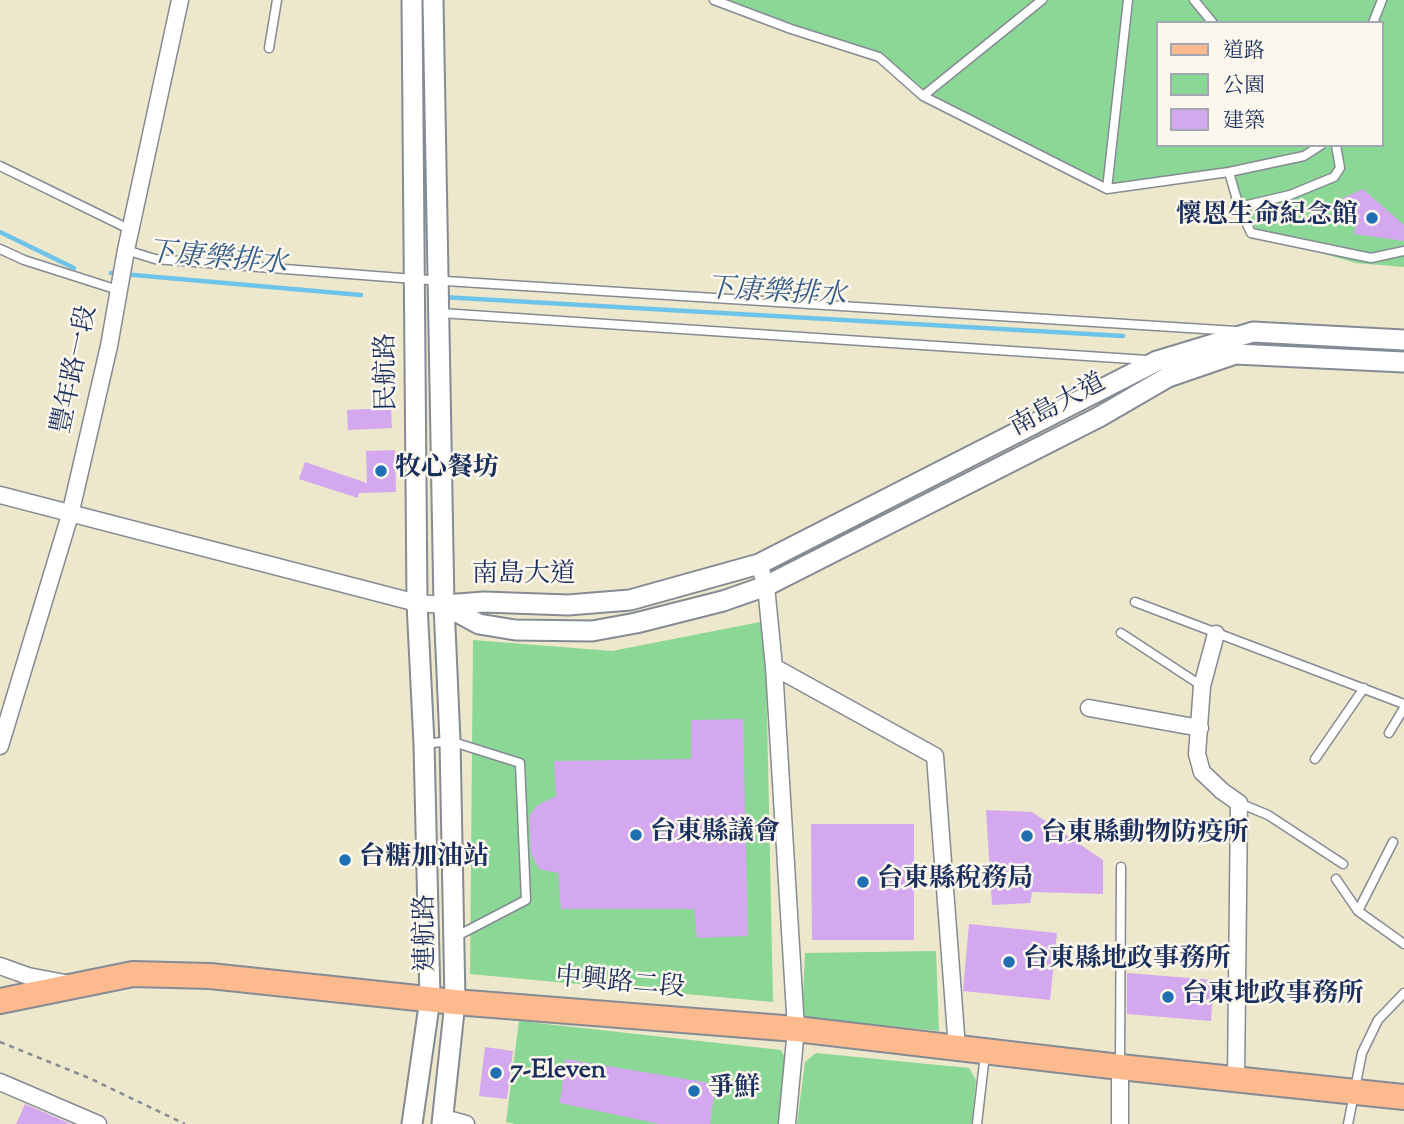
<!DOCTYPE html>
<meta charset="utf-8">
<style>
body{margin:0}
#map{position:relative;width:1404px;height:1124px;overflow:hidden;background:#ede7cb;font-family:"Sorts Mill Goudy","Noto Serif TC",serif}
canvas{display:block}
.legend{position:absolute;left:1156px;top:21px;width:228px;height:126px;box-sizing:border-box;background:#fbf7ec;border:2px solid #a1a7b3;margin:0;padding:9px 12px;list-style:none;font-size:21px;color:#1b2f5e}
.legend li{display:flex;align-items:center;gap:14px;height:35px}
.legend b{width:35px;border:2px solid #a1a7b3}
</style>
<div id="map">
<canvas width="1404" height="1124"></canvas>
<ul class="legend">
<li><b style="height:9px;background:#fcba8e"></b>道路</li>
<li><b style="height:19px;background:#8bd795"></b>公園</li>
<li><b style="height:19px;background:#d4a8ef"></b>建築</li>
</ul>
</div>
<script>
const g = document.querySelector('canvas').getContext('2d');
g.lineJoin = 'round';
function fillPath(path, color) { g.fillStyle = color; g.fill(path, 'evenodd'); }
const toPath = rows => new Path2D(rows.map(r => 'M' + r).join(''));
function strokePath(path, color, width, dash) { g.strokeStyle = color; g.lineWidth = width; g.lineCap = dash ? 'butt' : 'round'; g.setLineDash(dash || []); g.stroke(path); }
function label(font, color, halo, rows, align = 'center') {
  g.font = font + ' "Sorts Mill Goudy","Noto Serif TC",serif'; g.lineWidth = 5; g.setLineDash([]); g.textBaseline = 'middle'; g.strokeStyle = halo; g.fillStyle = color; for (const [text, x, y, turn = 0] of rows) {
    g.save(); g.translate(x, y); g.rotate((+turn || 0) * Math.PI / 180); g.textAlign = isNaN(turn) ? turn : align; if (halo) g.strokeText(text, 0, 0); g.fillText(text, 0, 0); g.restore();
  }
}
fillPath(toPath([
 [714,0,1404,0,1404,267,1356,263,1251,233,1229,172,1107,189,923,96,879,57],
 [1157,23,1381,23,1381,145,1157,145],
 [765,621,773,1002,470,974,473,640,612,651],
 [936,951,939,1031,802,1017,805,953],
 [519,1021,781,1050,786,1060,778,1124,515,1124,506,1122],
 [816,1053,969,1068,976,1080,972,1124,797,1124,805,1062]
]), '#8bd795');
strokePath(toPath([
 [0,232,74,268],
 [111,273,361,295],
 [442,297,1123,336]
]), '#6dc3ea', 4.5);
fillPath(toPath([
 [1363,189,1404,225,1404,241,1354,234,1356,220,1339,216,1343,198],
 [391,408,392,428,348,430,347,410],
 [395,450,396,492,359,493,358,498,299,479,305,462,367,483,366,451],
 [743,719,748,936,697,938,694,909,561,909,558,873,539,869,531,854,529,816,538,805,556,796,554,761,691,759,691,720],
 [986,810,1032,812,1103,860,1103,894,1032,892,1030,903,992,905],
 [811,824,914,824,914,940,812,940],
 [969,924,1057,933,1050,1000,963,991],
 [1127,973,1214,980,1211,1021,1127,1014],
 [485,1047,513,1051,507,1099,479,1096],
 [565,1059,716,1084,710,1124,660,1124,560,1103],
 [25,1104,71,1124,16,1124]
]), '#d4a8ef');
const service = toPath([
 [714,0,791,29,879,57,923,96,1107,189,1229,172,1304,156,1321,145],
 [1194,0,1213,23],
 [1373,23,1382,0],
 [269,48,277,0],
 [923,96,1042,0],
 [0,166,131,230],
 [1229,172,1239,207,1251,233,1371,258,1404,251],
 [1107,189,1128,0],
 [1239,207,1290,195,1334,177,1340,168,1336,145],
 [0,249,24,260,118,290],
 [126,250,155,259,414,279,1236,331],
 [441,313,1147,360],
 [1135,602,1404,704],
 [1121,633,1202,686],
 [1389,733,1404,708],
 [424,744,450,741,520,763,526,900,457,936],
 [1315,759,1364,688],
 [1239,803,1268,815,1343,864],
 [1336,879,1358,911,1404,944],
 [1358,911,1393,842],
 [1120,1063,1121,867],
 [977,1124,985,1054],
 [1348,1124,1362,1053,1378,1020,1404,993]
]);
const minor = toPath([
 [0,495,417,603,444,605],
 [759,564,766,586,774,667,796,1029,787,1124],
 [1216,634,1202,686,1197,754,1202,772,1222,791,1239,803,1236,1079],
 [774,667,935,756,957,1048],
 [1089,708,1200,728],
 [0,746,70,515,109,346,126,250,180,0],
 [0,966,28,976,65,983],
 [1120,1067,1120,1124],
 [0,1082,98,1124],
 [444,1118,466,1124]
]);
const tertiary = toPath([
 [433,0,444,605,450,741,455,1002,442,1124],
 [444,605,479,624,515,630,592,631,636,623,723,601,766,586,1099,417,1168,377,1235,354,1404,362],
 [445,605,484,602,568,605,630,600,759,564,1157,361,1253,332,1404,340],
 [412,1124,430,999,424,744,417,603,412,0]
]);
const primary = toPath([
 [0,1001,133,974,210,976,455,1002,796,1029,1120,1067,1404,1097]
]);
strokePath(service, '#848b94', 11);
strokePath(minor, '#848b94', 19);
strokePath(tertiary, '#848b94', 23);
strokePath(primary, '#848b94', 28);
strokePath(toPath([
 [0,1042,89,1078,185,1124]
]), '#848b94', 2.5, [5, 5]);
strokePath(service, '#fff', 8);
strokePath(minor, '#fff', 16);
strokePath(tertiary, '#fff', 19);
strokePath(primary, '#fcba8e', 24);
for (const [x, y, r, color] of [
 [1372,218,7,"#1f6fb2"],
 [381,471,7,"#1f6fb2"],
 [636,835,7,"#1f6fb2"],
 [1027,836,7,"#1f6fb2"],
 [345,860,7,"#1f6fb2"],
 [863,882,7,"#1f6fb2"],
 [1009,962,7,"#1f6fb2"],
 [1168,997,7,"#1f6fb2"],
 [496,1073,7,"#1f6fb2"],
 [694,1091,7,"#1f6fb2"]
]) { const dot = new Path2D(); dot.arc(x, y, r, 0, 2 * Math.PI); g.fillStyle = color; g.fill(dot); strokePath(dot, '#fbf7ec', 2.5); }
label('bold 26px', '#1b2f5e', '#fbf7ec', [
 ["懷恩生命紀念館",1358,218,"right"],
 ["牧心餐坊",395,471],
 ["台東縣議會",650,835],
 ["台東縣動物防疫所",1041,836],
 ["台糖加油站",359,860],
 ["台東縣稅務局",877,882],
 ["台東縣地政事務所",1023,962],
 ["台東地政事務所",1182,997],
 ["7-Eleven",510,1073],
 ["爭鮮",708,1091]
], 'left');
label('26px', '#1b2f5e', '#fbf7ec', [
 ["豐年路一段",77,370,-78],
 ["民航路",389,372,-91],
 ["南島大道",1059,407,-28],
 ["南島大道",524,577],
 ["連航路",428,933,-91],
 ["中興路二段",620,985,5]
]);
label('italic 28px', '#345b88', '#fbf7ec', [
 ["下康樂排水",217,261,5],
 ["下康樂排水",776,295,3]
]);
</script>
